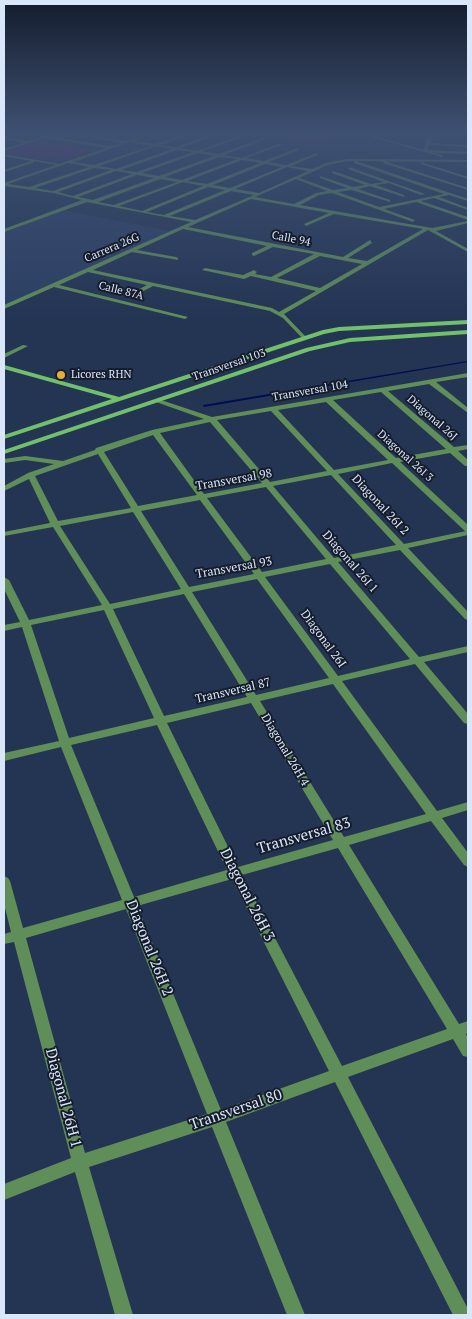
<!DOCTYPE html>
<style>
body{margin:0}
#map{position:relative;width:472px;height:1319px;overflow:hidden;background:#243554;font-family:"PT Serif",serif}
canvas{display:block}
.frame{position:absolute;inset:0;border:5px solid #dae6fa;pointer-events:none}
</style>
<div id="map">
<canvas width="472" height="1319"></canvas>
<div class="frame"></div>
</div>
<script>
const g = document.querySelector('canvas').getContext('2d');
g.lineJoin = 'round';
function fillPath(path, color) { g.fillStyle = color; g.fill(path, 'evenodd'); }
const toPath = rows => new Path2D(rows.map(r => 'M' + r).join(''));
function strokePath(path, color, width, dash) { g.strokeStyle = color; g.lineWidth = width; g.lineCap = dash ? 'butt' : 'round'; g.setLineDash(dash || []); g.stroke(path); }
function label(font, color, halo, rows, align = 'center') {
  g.font = font + ' "PT Serif",serif'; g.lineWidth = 4; g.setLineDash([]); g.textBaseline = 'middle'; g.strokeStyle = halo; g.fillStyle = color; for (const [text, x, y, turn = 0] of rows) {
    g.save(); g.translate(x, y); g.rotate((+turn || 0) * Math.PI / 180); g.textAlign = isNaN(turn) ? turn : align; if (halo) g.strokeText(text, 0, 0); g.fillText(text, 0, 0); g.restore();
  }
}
fillPath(toPath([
 [62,210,175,232,4,307,4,231]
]), '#2b3f64');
fillPath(toPath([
 [268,133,324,133,340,137,307,144],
 [40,141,93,150,67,159,50,156,41,159,4,152]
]), '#63196f');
fillPath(toPath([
 [467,361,468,362,204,407,203,405]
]), '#000e4f');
fillPath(toPath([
 [21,133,31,133,110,146,121,143,65,133,75,133,125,141,135,138,112,133,139,137,149,133,155,133,135,141,155,144,187,133,193,133,161,145,176,147,216,133,222,133,181,148,197,151,248,133,248,135,202,151,219,154,263,138,264,140,224,155,241,158,281,143,282,145,246,158,264,161,298,148,299,150,269,162,286,165,317,153,317,155,291,166,312,169,326,163,347,159,468,160,468,162,356,161,468,199,468,201,449,195,439,197,468,208,468,210,434,198,421,201,468,217,468,220,416,202,384,209,415,220,413,222,332,193,319,195,300,205,432,228,468,221,468,223,436,231,468,249,468,252,428,230,284,314,306,337,306,339,304,340,283,318,270,311,153,286,132,297,130,296,130,294,147,285,88,272,59,285,188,317,185,319,54,287,4,309,4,305,191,222,87,202,4,232,4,229,82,200,53,193,4,186,4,183,56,165,34,161,33,163,4,172,4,170,31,161,4,156,4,154,59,164,106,148,45,138,4,151,4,149,24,143,4,139,4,137,28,141,42,137,21,133],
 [130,142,151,146,94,165,73,162,130,142],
 [156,146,172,149,116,169,99,166,156,146],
 [177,150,193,152,137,172,121,170,177,150],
 [198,153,214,156,159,176,142,173,198,153],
 [219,157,237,159,182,180,165,177,219,157],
 [242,160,260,163,207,184,187,181,242,160],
 [347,161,354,161,354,163,444,194,379,207,338,192,352,190,390,202,390,200,358,189,370,186,404,197,404,195,376,185,389,183,421,195,425,194,349,167,348,169,384,182,371,184,333,171,332,173,365,185,353,187,320,176,320,178,347,188,333,190,299,178,328,165,347,161],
 [68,163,89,167,29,187,8,184,68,163],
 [265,164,282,167,230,188,213,185,265,164],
 [287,167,308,171,259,193,235,189,287,167],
 [94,168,111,170,53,191,35,188,94,168],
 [116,171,132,174,73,196,58,192,116,171],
 [137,175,154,178,93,200,78,197,137,175],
 [160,179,177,182,114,205,98,202,160,179],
 [296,179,327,191,316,193,294,204,255,197,296,179],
 [183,182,203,186,142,211,119,206,183,182],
 [208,187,225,190,164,215,147,212,208,187],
 [231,191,254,195,195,220,170,216,231,191],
 [251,199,329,213,304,224,306,226,334,214,423,229,367,261,348,258,372,243,370,240,343,257,188,227,251,199],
 [183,229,267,246,252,253,252,255,254,256,273,247,314,254,271,277,255,274,257,272,254,270,243,275,205,268,202,270,244,279,251,276,316,291,279,312,272,308,93,270,132,252,178,260,178,258,176,257,137,250,183,229],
 [320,256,362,264,320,288,277,278,320,256],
 [357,133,364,133,424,150,428,133,432,133,430,143,468,145,468,147,429,145,428,150,468,152,468,154,434,153,443,155,442,157,357,133],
 [384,161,468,188,468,190,383,163,384,161],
 [421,162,468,177,468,179,421,164,421,162],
 [23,345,28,346,4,358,4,354,23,345],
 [468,373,468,377,436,382,468,408,468,413,429,384,388,391,454,447,468,445,468,449,458,451,468,460,468,466,465,466,450,453,400,462,468,525,468,535,408,548,468,612,468,620,465,619,400,550,338,562,419,657,468,646,468,652,424,662,468,714,468,724,464,723,415,664,342,681,437,811,468,802,468,810,442,818,468,853,468,867,464,865,431,821,349,845,459,1024,468,1021,468,1033,466,1034,468,1038,468,1057,463,1056,453,1039,348,1077,468,1309,468,1315,453,1315,335,1082,226,1122,305,1315,287,1315,212,1127,89,1167,133,1315,115,1315,75,1172,4,1200,4,1184,71,1158,14,942,4,944,4,934,11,932,4,904,4,876,8,878,10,881,23,928,122,900,61,747,4,761,4,753,59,741,22,627,4,631,4,625,20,622,4,589,4,577,9,580,29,620,102,605,53,527,4,536,4,532,50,523,29,479,4,491,4,486,28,473,54,464,25,460,4,463,4,459,25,456,63,461,95,450,96,448,152,430,204,419,156,402,156,400,158,399,212,417,468,373],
 [381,392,446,449,396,458,333,400,381,392],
 [326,402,388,460,334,470,278,410,326,402],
 [271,411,327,471,270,482,217,420,271,411],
 [210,422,262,483,204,494,160,433,210,422],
 [153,435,197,495,138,506,104,452,153,435],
 [98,454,131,508,58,521,35,476,98,454],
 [392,463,465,531,466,531,404,544,338,474,392,463],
 [331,475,396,545,334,558,273,486,331,475],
 [266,487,326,559,262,572,207,498,266,487],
 [200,500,254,574,189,587,141,511,200,500],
 [133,512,181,589,110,604,60,526,133,512],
 [330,564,410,659,338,676,265,577,330,564],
 [257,579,329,678,256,695,192,592,257,579],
 [184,594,247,697,164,716,113,609,184,594],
 [104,610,154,718,69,738,31,625,104,610],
 [333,684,426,814,344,837,260,701,333,684],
 [251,703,333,840,238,867,167,723,251,703],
 [157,725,227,870,134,897,71,745,157,725],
 [338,848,447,1029,342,1066,242,875,338,848],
 [232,879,329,1071,221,1110,137,906,232,879],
 [126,909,207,1114,85,1153,26,938,126,909]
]), '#5f8e58');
fillPath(toPath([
 [468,320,468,324,339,331,324,334,4,439,4,435,112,399,4,369,4,365,119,397,323,330,339,327,468,320],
 [468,330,468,334,350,342,310,351,4,454,4,450,306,348,350,338,468,330]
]), '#72c069');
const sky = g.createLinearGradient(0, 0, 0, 318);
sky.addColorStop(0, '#141d2e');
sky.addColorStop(0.42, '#3f5172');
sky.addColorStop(1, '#3f517200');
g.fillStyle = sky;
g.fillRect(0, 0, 472, 318);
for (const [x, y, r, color] of [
 [61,375,5,"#e5ad36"]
]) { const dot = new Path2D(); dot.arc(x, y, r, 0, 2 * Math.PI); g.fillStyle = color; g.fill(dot); strokePath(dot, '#151d2b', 2); }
label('11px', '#dae6fa', '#151d2b', [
 ["Calle 94",291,239,11],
 ["Carrera 26G",112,248,-23],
 ["Calle 87A",121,291,14],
 ["Transversal 103",229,365,-19],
 ["Transversal 104",310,391,-10],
 ["Diagonal 26J",432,418,41],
 ["Diagonal 26I 3",405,456,42]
]);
label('11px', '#dae6fa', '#151d2b', [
 ["Licores RHN",71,375]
], 'left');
label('12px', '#dae6fa', '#151d2b', [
 ["Transversal 98",234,480,-10],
 ["Diagonal 26I 2",380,505,47],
 ["Diagonal 26I 1",350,562,49],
 ["Transversal 93",234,568,-10],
 ["Diagonal 26I",323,639,54],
 ["Transversal 87",233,691,-13],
 ["Diagonal 26H 4",285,750,59]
]);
label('15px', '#dae6fa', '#151d2b', [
 ["Transversal 83",304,836,-16],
 ["Diagonal 26H 3",247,895,63],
 ["Diagonal 26H 2",149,948,68],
 ["Diagonal 26H 1",63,1098,75],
 ["Transversal 80",236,1110,-19]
]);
</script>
